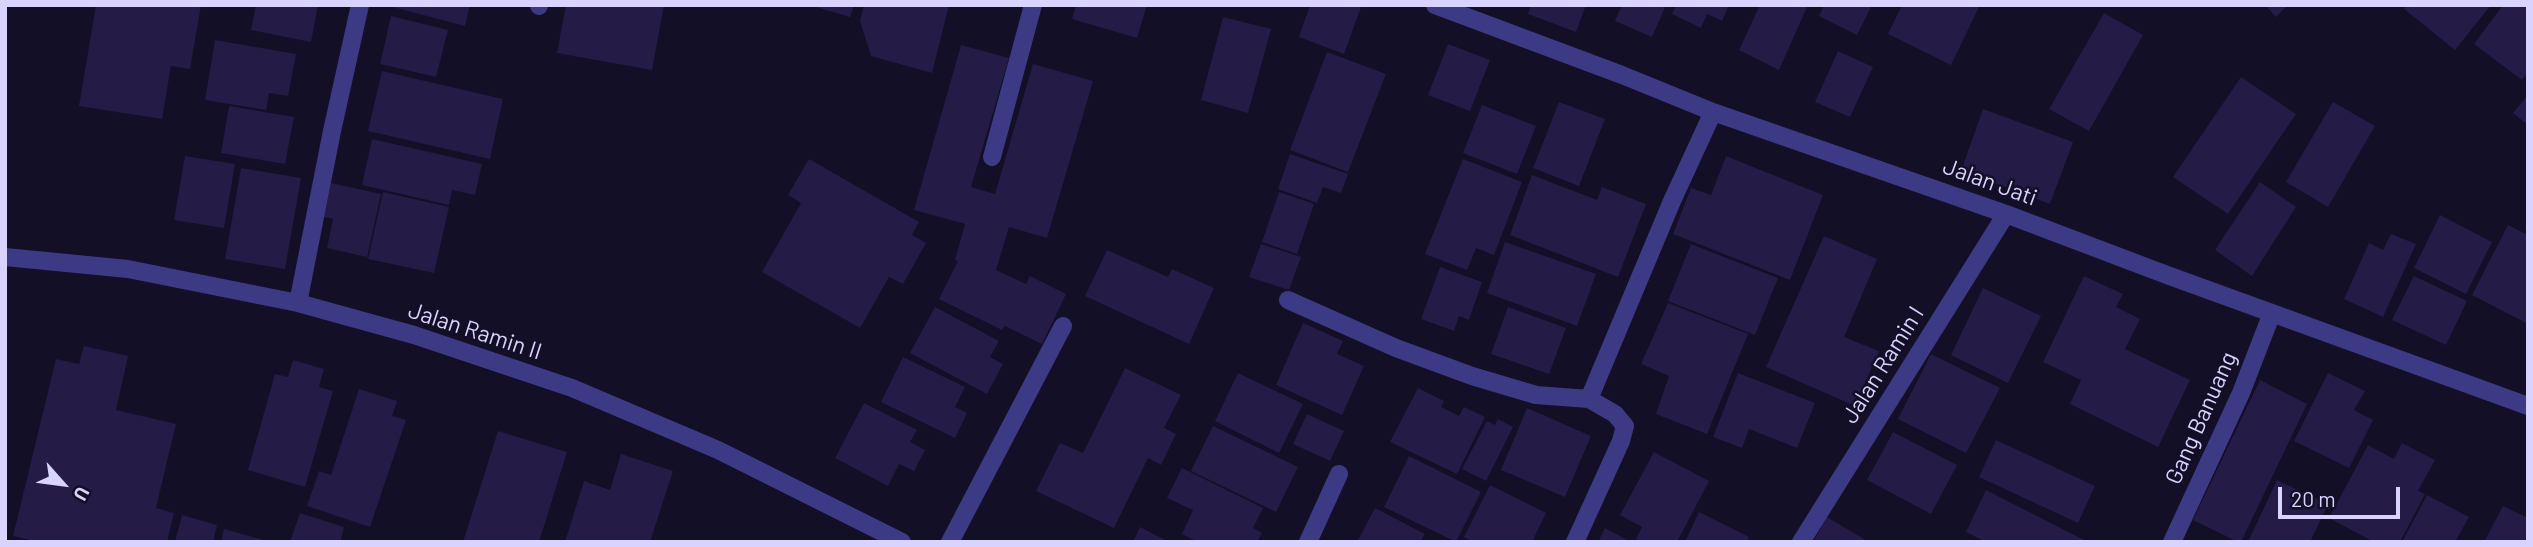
<!DOCTYPE html>
<style>
body{margin:0}
#map{position:relative;width:2533px;height:547px;overflow:hidden;background:#130f26;font-family:Barlow,sans-serif}
canvas{display:block}
.frame{position:absolute;inset:0;border:7px solid #d9d4ff;pointer-events:none}
.north{position:absolute;left:28px;top:449px;width:70px;height:70px;-webkit-text-stroke:5px #130f26;paint-order:stroke;rotate:118deg;font-size:19px;font-weight:700;line-height:28px;text-align:center;color:#d9d4ff}
.north::after{content:'';display:block;margin:auto;width:24px;height:32px;background:#d9d4ff;clip-path:polygon(50% 0,100% 100%,50% 72%,0 100%)}
.scale{position:absolute;left:2278px;top:487px;width:122px;height:32px;box-sizing:border-box;border:4px solid #d9d4ff;border-top:0;padding-left:9px;font-size:21px;line-height:24px;white-space:nowrap;color:#d9d4ff;-webkit-text-stroke:5px #130f26;paint-order:stroke}
</style>
<div id="map">
<canvas width="2533" height="547"></canvas>
<div class="frame"></div>
<div class="north">U</div>
<div class="scale">20 m</div>
</div>
<script>
const g = document.querySelector('canvas').getContext('2d');
g.lineJoin = 'round';
function fillPath(path, color) { g.fillStyle = color; g.fill(path, 'evenodd'); }
const toPath = rows => new Path2D(rows.map(r => 'M' + r).join(''));
function strokePath(path, color, width, dash) { g.strokeStyle = color; g.lineWidth = width; g.lineCap = dash ? 'butt' : 'round'; g.setLineDash(dash || []); g.stroke(path); }
function label(font, color, halo, rows, align = 'center') {
  g.font = font + ' Barlow,sans-serif'; g.lineWidth = 5; g.setLineDash([]); g.textBaseline = 'middle'; g.strokeStyle = halo; g.fillStyle = color; for (const [text, x, y, turn = 0] of rows) {
    g.save(); g.translate(x, y); g.rotate((+turn || 0) * Math.PI / 180); g.textAlign = isNaN(turn) ? turn : align; if (halo) g.strokeText(text, 0, 0); g.fillText(text, 0, 0); g.restore();
  }
}
fillPath(toPath([
 [96,5,201,5,190,69,171,66,162,119,79,106],
 [256,5,318,5,311,42,251,30],
 [385,5,470,5,465,26],
 [566,5,664,5,652,70,557,53],
 [809,5,854,5,850,17],
 [864,5,949,5,932,73,871,56,860,21],
 [1076,5,1147,5,1137,38,1072,19],
 [1310,5,1361,7,1344,54,1299,37],
 [1531,5,1586,5,1576,32,1528,14],
 [1622,5,1666,5,1652,37,1615,21],
 [1676,5,1729,5,1722,21,1707,14,1701,28,1672,14],
 [1760,5,1808,5,1779,70,1739,50],
 [1824,5,1872,5,1857,35,1819,16],
 [1902,5,1980,5,1951,65,1888,34],
 [2265,5,2288,5,2276,17],
 [2406,5,2491,5,2455,50,2404,9],
 [2503,5,2528,5,2528,72,2522,80,2474,44],
 [2104,13,2143,35,2089,131,2049,109],
 [391,16,448,30,436,77,380,64],
 [1223,17,1271,29,1248,113,1201,100],
 [215,40,296,54,288,96,269,93,266,110,205,100],
 [1448,44,1490,60,1470,111,1428,95],
 [961,45,1009,58,971,187,995,194,1033,64,1093,81,1047,238,1009,227,996,270,1026,284,1030,276,1066,294,1042,344,1005,326,1002,330,939,299,958,261,955,260,965,224,914,210],
 [1838,51,1873,67,1850,117,1815,102],
 [1327,52,1386,74,1348,172,1290,150],
 [382,71,503,99,490,159,368,131],
 [2241,77,2296,114,2228,214,2173,177],
 [2528,95,2528,125,2513,113],
 [1559,102,1605,119,1579,186,1533,168],
 [2333,102,2375,126,2328,207,2286,182],
 [1482,105,1536,126,1517,174,1463,153],
 [229,106,294,117,285,164,221,153],
 [1983,109,2073,142,2050,204,1961,171],
 [372,139,482,164,475,195,452,190,449,205,362,185],
 [1290,154,1348,174,1341,193,1323,187,1317,203,1278,189],
 [185,156,235,164,224,228,174,220],
 [1726,156,1823,195,1790,280,1673,234,1691,188,1711,195],
 [809,159,919,222,912,235,926,243,903,284,889,277,860,328,762,272,801,203,788,195],
 [1463,159,1522,182,1494,255,1476,248,1467,270,1425,254],
 [241,168,301,178,285,269,225,259],
 [1532,175,1597,200,1602,187,1646,204,1618,277,1510,235],
 [2260,182,2296,207,2252,276,2215,250],
 [331,183,381,194,367,257,327,248,333,219,324,217],
 [383,192,449,207,434,273,368,259],
 [1279,192,1314,204,1297,254,1262,242],
 [2440,215,2492,242,2466,294,2414,268],
 [2508,225,2528,235,2528,324,2472,295],
 [2391,234,2416,244,2383,317,2344,299,2369,243,2383,250],
 [1824,236,1877,259,1844,337,1879,351,1855,406,1766,367],
 [1505,242,1596,274,1577,326,1487,293],
 [1261,244,1301,257,1289,290,1249,277],
 [1691,244,1778,278,1755,335,1668,301],
 [1107,250,1168,277,1172,269,1214,288,1189,344,1085,296],
 [1440,267,1482,282,1469,320,1459,316,1454,331,1421,319],
 [2084,276,2123,294,2116,307,2140,319,2125,349,2190,380,2158,447,2070,404,2081,380,2043,362],
 [2414,276,2467,301,2446,345,2392,320],
 [1983,288,2041,316,2008,383,1951,355],
 [1668,303,1748,334,1707,434,1656,414,1669,376,1641,364],
 [935,307,999,341,990,357,1003,364,987,394,910,353],
 [1508,307,1566,328,1549,374,1491,354],
 [1303,323,1343,341,1337,354,1364,366,1342,415,1276,385],
 [84,346,128,356,116,410,176,424,156,508,174,513,167,542,38,542,13,536,56,359,79,364],
 [1931,354,2000,388,1966,453,1898,419],
 [903,357,965,387,955,407,967,413,955,438,881,402],
 [293,360,324,369,319,387,333,391,305,487,248,470,275,374,288,377],
 [1125,368,1181,395,1164,428,1176,434,1161,465,1148,458,1114,528,1036,491,1060,443,1083,453],
 [1238,373,1303,404,1279,453,1215,421],
 [1738,373,1815,403,1797,448,1749,429,1742,448,1713,437],
 [2328,373,2365,391,2354,410,2373,420,2349,468,2294,441],
 [2260,380,2307,404,2241,542,2238,542,2193,520],
 [1418,388,1444,401,1441,407,1459,416,1464,407,1485,417,1457,474,1390,442],
 [359,389,397,401,392,416,406,420,370,527,307,506,319,471,331,475],
 [864,403,917,430,910,442,925,450,914,471,899,464,888,486,835,458],
 [1527,408,1591,436,1565,497,1501,470],
 [1307,414,1344,431,1330,461,1293,444],
 [1498,419,1513,427,1486,481,1462,469,1487,421,1495,425],
 [1213,426,1298,467,1276,512,1191,471],
 [498,431,567,452,539,542,463,542],
 [1893,432,1957,465,1931,514,1867,480],
 [1996,440,2095,486,2078,523,1979,477],
 [2402,443,2435,460,2418,491,2425,494,2400,542,2374,542,2329,518,2368,445,2394,459],
 [1654,452,1709,481,1677,542,1640,542,1636,539,1642,527,1620,515],
 [621,454,673,471,650,542,565,542,584,481,610,490],
 [1409,456,1481,492,1456,542,1384,507],
 [1182,468,1263,508,1253,528,1262,533,1257,542,1198,542,1182,534,1193,510,1167,498],
 [2277,480,2328,504,2310,542,2248,542],
 [1490,485,1546,513,1532,542,1474,542,1464,537],
 [1986,490,2088,542,1986,542,1966,532],
 [2427,495,2469,517,2455,542,2402,542],
 [2503,506,2528,518,2528,542,2484,542],
 [1375,508,1425,534,1420,542,1357,542],
 [1699,512,1749,537,1747,542,1685,542],
 [300,513,344,527,340,542,290,542],
 [182,515,217,525,213,542,175,542],
 [1827,517,1869,542,1813,542],
 [1140,527,1169,542,1133,542],
 [1605,528,1631,542,1598,542],
 [224,529,267,541,267,542,221,542]
]), '#241b47');
strokePath(toPath([
 [1435,5,1622,75,1713,112,2006,214,2167,275,2528,406],
 [539,6,539,5],
 [992,157,1033,5],
 [5,257,128,269,298,303,414,335,572,388,718,450,902,542],
 [1288,300,1396,348,1472,376,1536,395,1589,399],
 [298,303,332,131,360,5],
 [950,542,1063,326],
 [1308,542,1339,474],
 [1575,542,1621,441,1625,426,1615,414,1589,399,1672,201,1713,112],
 [1801,542,2006,214],
 [2172,542,2241,393,2272,313]
]), '#3d3a85', 18);
label('23px', '#d9d4ff', '#130f26', [
 ["Jalan Jati",1990,182,20],
 ["Jalan Ramin II",475,331,18],
 ["Jalan Ramin I",1883,365,-58],
 ["Gang Banuang",2201,418,-66]
]);
</script>
